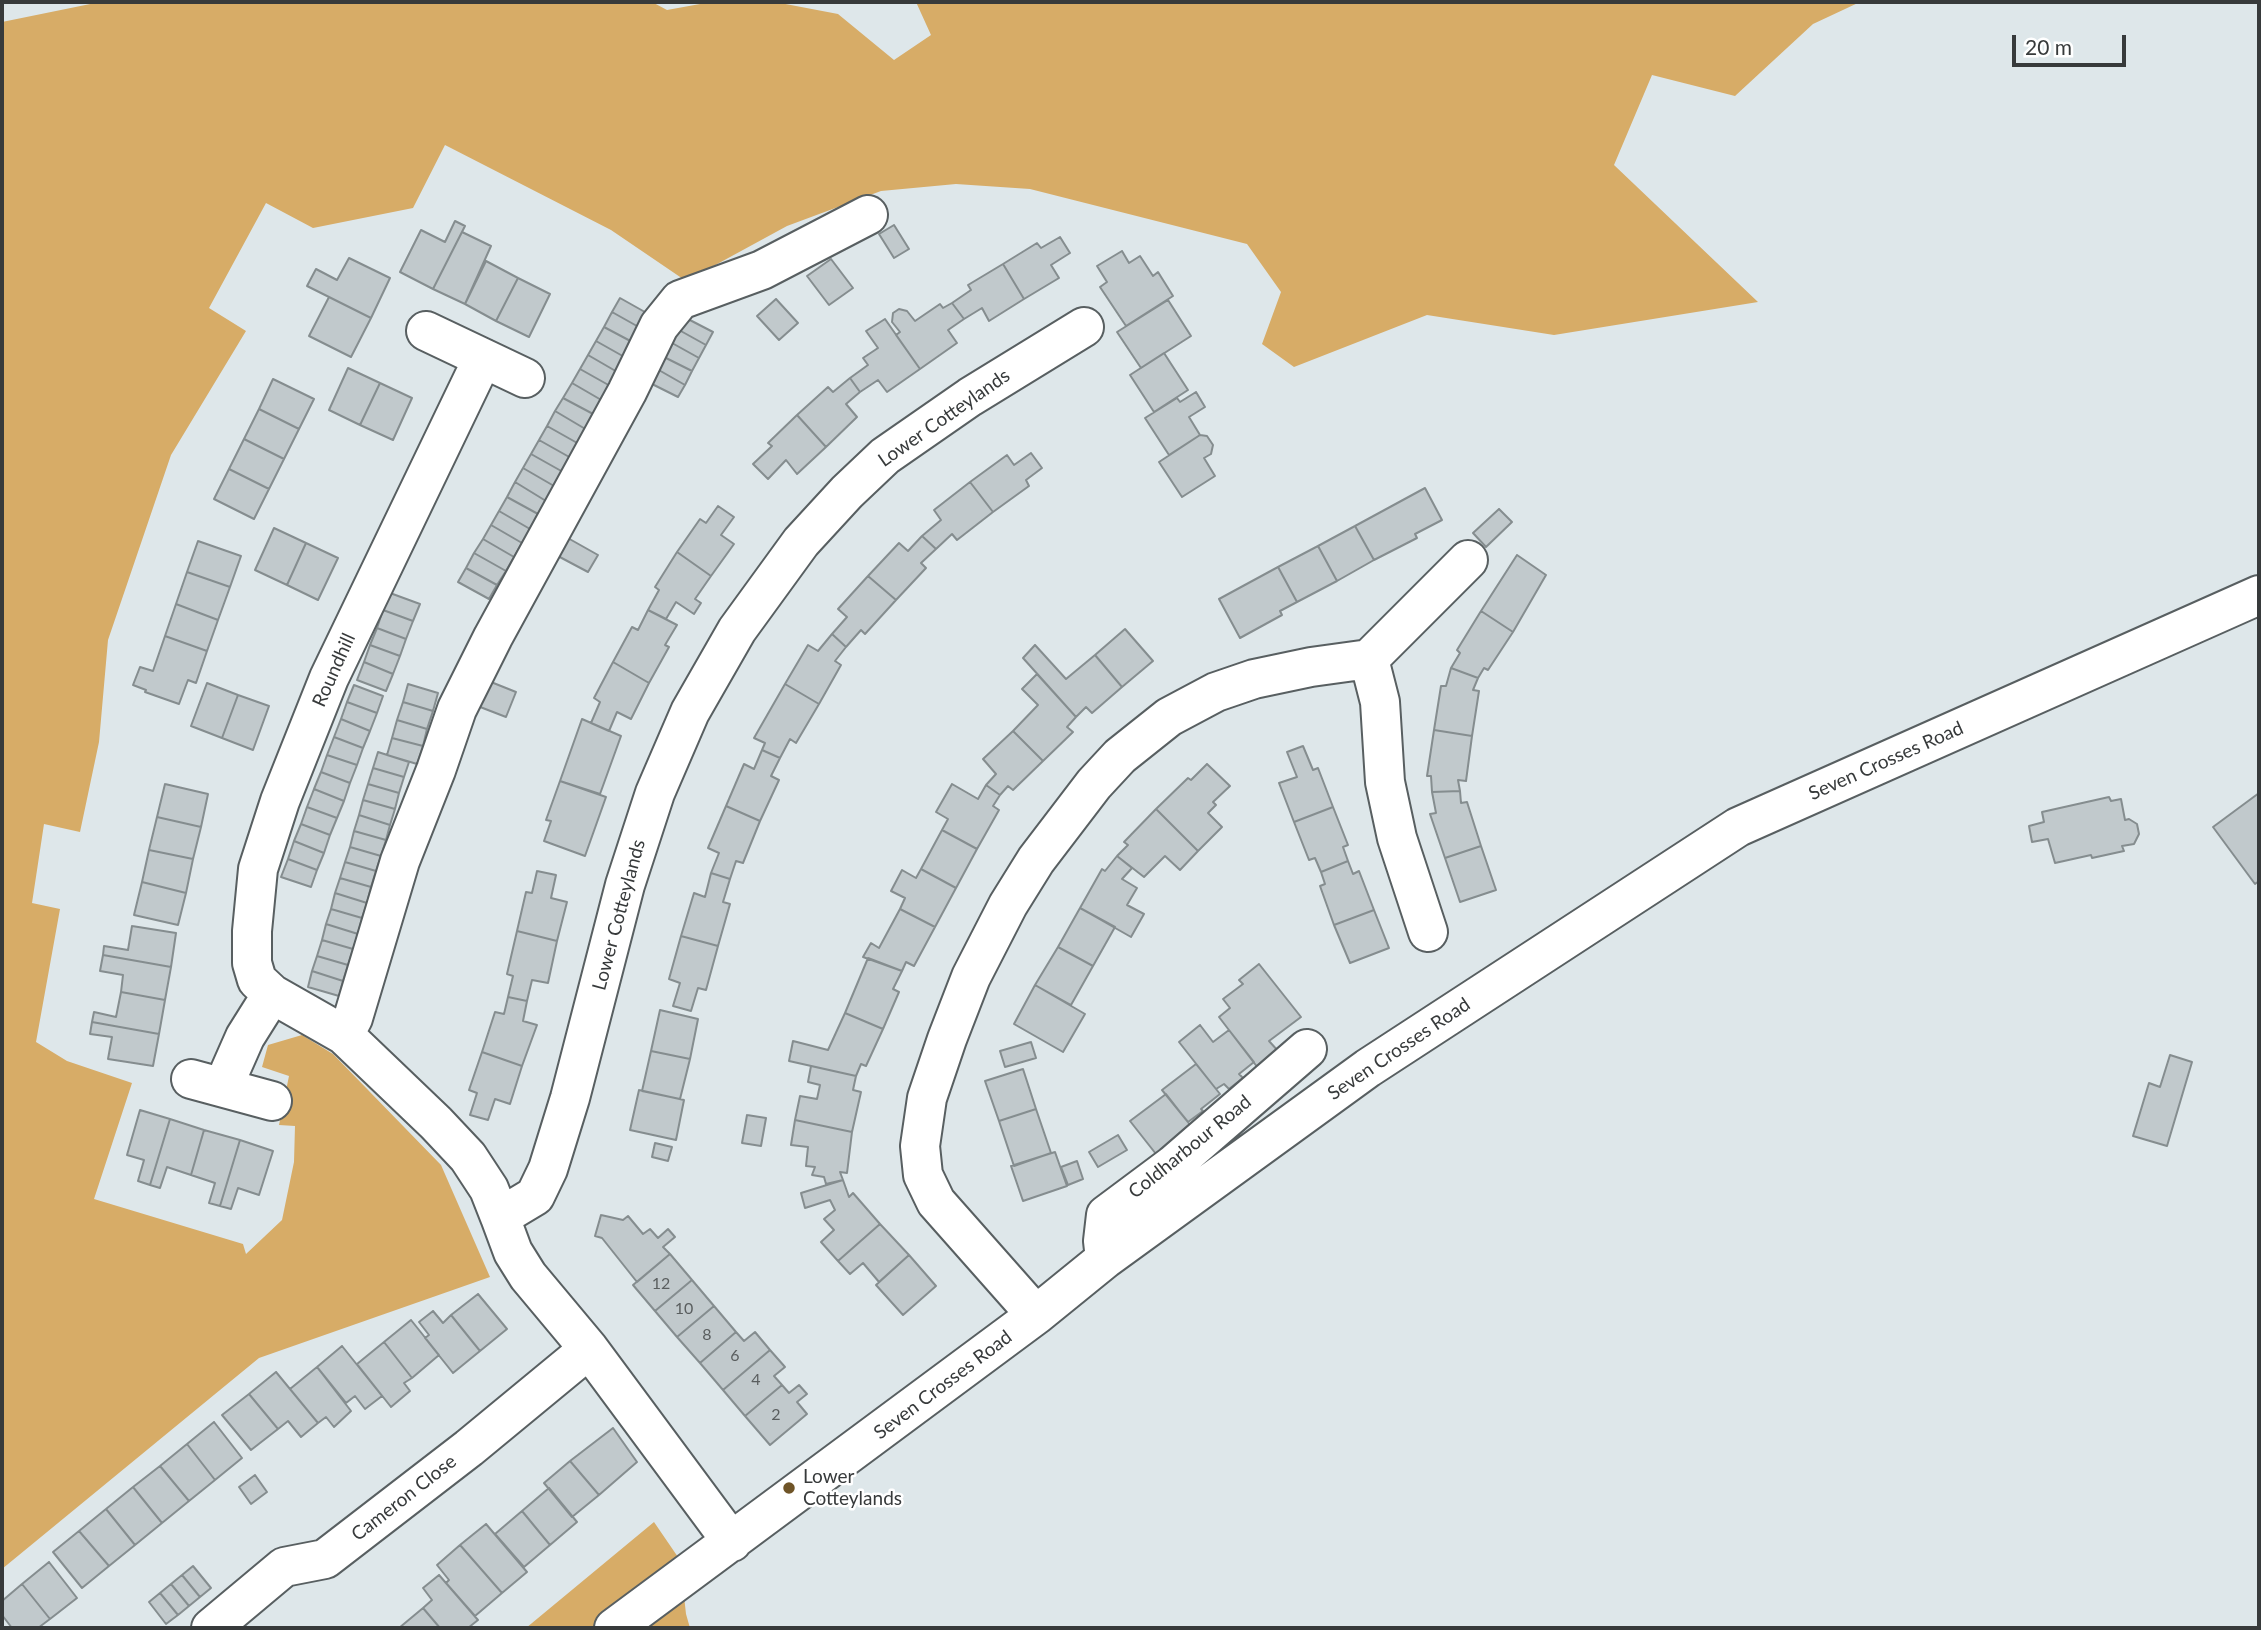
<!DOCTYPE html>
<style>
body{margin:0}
#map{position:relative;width:2261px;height:1630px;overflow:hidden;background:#dee7ea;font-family:Lato,sans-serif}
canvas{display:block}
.frame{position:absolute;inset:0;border:4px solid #373a3b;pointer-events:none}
.scale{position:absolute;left:2012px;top:35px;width:114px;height:32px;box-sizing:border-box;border:4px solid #373a3b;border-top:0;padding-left:9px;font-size:21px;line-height:24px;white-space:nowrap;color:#373a3b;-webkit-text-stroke:5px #fff;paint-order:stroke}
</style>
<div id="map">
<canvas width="2261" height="1630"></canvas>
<div class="frame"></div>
<div class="scale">20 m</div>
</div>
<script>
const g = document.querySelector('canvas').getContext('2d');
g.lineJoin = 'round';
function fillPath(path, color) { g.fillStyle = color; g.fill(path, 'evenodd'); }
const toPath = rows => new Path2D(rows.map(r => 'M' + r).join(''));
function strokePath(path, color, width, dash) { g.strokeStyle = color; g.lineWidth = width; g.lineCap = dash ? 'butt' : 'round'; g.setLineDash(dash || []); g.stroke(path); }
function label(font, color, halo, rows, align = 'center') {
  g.font = font + ' Lato,sans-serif'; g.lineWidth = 5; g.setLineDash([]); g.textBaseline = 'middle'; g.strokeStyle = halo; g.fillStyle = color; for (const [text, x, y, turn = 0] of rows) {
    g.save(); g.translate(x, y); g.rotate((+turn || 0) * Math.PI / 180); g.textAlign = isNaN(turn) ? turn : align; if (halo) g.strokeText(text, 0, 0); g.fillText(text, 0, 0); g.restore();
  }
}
fillPath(toPath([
 [100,2,652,2,667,10,711,2,775,2,838,14,894,60,931,35,916,2,1860,2,1813,24,1735,96,1652,75,1614,165,1758,302,1554,335,1427,315,1294,367,1262,344,1281,292,1247,244,1030,189,956,184,881,191,787,226,686,281,611,230,445,145,413,208,313,228,266,203,209,308,246,331,171,455,108,640,99,742,80,832,44,824,32,903,60,909,36,1042,67,1061,132,1083,94,1199,243,1244,246,1254,282,1220,294,1162,295,1126,279,1125,289,1076,262,1067,268,1045,302,1035,333,1054,441,1165,490,1277,259,1358,2,1569,2,22],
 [654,1522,680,1560,686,1614,690,1628,526,1628]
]), '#d7ac67');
const building = toPath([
 [455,221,465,226,433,289,400,272,421,230,445,242,455,221],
 [894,225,909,249,894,258,879,234,894,225],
 [462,232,491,246,465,304,433,289,462,232],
 [1060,237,1070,253,1051,265,1059,278,1024,299,1003,264,1037,243,1041,248,1060,237],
 [1122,251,1129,263,1140,256,1153,276,1158,272,1173,296,1126,326,1100,287,1107,282,1097,266,1122,251],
 [349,258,390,278,371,318,307,286,316,269,337,280,349,258],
 [831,259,853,288,829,305,807,276,831,259],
 [486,261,518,278,496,321,465,304,486,261],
 [1003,264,1024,299,989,321,982,308,964,319,952,303,971,290,968,285,1003,264],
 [518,278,550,294,529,337,496,321,518,278],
 [329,297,371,318,351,357,309,336,329,297],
 [620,298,652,316,644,330,612,312,620,298],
 [776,299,798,323,779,340,757,316,776,299],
 [1168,300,1191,336,1141,368,1117,332,1168,300],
 [952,303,964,319,948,330,957,343,920,369,896,335,900,332,892,322,893,313,899,309,907,311,915,321,940,304,943,308,952,303],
 [612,312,644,330,636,344,604,327,612,312],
 [686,318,713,332,706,345,679,330,686,318],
 [885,319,920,369,887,392,878,380,860,392,850,378,868,365,863,358,878,348,866,331,885,319],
 [604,327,636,344,628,359,596,341,604,327],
 [679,330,706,345,699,358,672,343,679,330],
 [596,341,628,359,619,373,588,355,596,341],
 [672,343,699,358,692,371,664,357,672,343],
 [1164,353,1188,390,1154,412,1130,375,1164,353],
 [588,355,619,373,612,387,580,369,588,355],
 [664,357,692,371,685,385,657,369,664,357],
 [348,368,380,383,360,425,329,410,348,368],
 [580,369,612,387,603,401,572,383,580,369],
 [657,369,685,385,678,397,650,383,657,369],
 [850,378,860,392,846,404,857,417,826,447,797,415,828,387,833,392,850,378],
 [273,379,314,399,299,429,259,409,273,379],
 [380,383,412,398,393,440,360,425,380,383],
 [572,383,603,401,595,415,563,398,572,383],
 [1196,392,1205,407,1189,417,1200,435,1169,455,1145,418,1177,398,1180,402,1196,392],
 [563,398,595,415,587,430,555,411,563,398],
 [259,409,299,429,284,459,244,439,259,409],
 [555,411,587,430,579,444,547,426,555,411],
 [797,415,826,447,797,474,786,460,768,479,753,464,772,446,768,443,797,415],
 [547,426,579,444,571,458,539,440,547,426],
 [1200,435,1207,436,1213,445,1211,454,1204,458,1215,476,1182,497,1159,462,1200,435],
 [244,439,284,459,269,489,229,469,244,439],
 [539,440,571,458,563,472,531,454,539,440],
 [1031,453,1042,468,1026,480,1029,486,993,512,970,482,1007,455,1014,465,1031,453],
 [531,454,563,472,554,486,523,468,531,454],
 [523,468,554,486,546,501,515,482,523,468],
 [229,469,269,489,254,519,214,499,229,469],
 [515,482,546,501,538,514,507,497,515,482],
 [970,482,993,512,957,540,952,534,936,549,922,536,941,520,934,510,970,482],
 [1425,488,1442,520,1415,534,1417,538,1374,560,1355,526,1425,488],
 [507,497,538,514,530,529,499,511,507,497],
 [718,506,734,517,721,535,734,544,711,576,677,552,700,519,706,523,718,506],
 [1499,509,1512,522,1486,547,1473,533,1499,509],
 [499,511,530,529,522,543,491,525,499,511],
 [491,525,522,543,514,557,483,539,491,525],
 [1355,526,1374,560,1337,581,1318,546,1355,526],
 [274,528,306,543,287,585,255,570,274,528],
 [922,536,936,549,921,563,926,568,896,600,868,576,899,543,908,551,922,536],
 [566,537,598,555,588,572,556,555,566,537],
 [483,539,514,557,506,571,474,553,483,539],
 [198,541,241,556,230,587,187,572,198,541],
 [306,543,338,558,318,600,287,585,306,543],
 [1318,546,1337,581,1297,602,1278,567,1318,546],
 [677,552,711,576,695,599,701,603,694,614,676,602,666,619,648,610,659,590,655,587,677,552],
 [474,553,506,571,497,585,466,568,474,553],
 [1517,555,1546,575,1513,632,1481,611,1517,555],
 [1278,567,1297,602,1280,611,1282,615,1240,638,1219,599,1278,567],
 [466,568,497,585,489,599,458,582,466,568],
 [187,572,230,587,218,620,176,604,187,572],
 [868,576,896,600,865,634,861,630,846,647,832,634,847,617,838,609,868,576],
 [390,593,420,604,413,621,383,610,390,593],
 [176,604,218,620,207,651,165,636,176,604],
 [383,610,413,621,406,639,377,628,383,610],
 [648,610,677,625,665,645,669,647,649,683,613,662,632,627,638,630,648,610],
 [1481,611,1513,632,1488,670,1484,668,1478,678,1451,668,1460,653,1457,650,1481,611],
 [377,628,406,639,400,656,370,645,377,628],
 [1125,629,1153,661,1122,687,1095,655,1125,629],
 [832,634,846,647,835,661,841,665,819,704,785,684,808,645,818,651,832,634],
 [165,636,207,651,196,683,188,680,179,704,145,692,146,690,133,685,140,667,153,671,165,636],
 [370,645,400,656,393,674,364,662,370,645],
 [1035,645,1066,679,1095,655,1122,687,1092,713,1086,707,1076,717,1023,658,1035,645],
 [364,662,393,674,386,691,357,680,364,662],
 [613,662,649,683,631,719,617,712,609,731,591,723,600,702,594,698,613,662],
 [1451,668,1478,678,1473,690,1479,691,1472,736,1434,730,1441,686,1446,686,1451,668],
 [1037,674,1076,717,1067,727,1073,732,1043,761,1013,731,1038,705,1022,689,1037,674],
 [486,680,516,692,506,717,475,705,486,680],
 [207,683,238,695,222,738,191,726,207,683],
 [408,684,438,693,433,711,403,702,408,684],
 [785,684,819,704,796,743,790,739,780,758,762,750,765,743,754,738,785,684],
 [354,685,383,696,377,713,347,702,354,685],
 [238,695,269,706,253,750,222,738,238,695],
 [347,702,377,713,370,731,341,719,347,702],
 [403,702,433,711,427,729,397,720,403,702],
 [341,719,370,731,363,748,334,737,341,719],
 [582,719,621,736,600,794,560,781,582,719],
 [397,720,427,729,423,746,392,738,397,720],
 [1434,730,1472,736,1466,781,1458,780,1460,791,1432,792,1431,776,1427,776,1434,730],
 [1013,731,1043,761,1013,790,1008,786,1000,795,986,785,996,774,983,759,1013,731],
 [334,737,363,748,357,765,327,755,334,737],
 [392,738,423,746,417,764,387,755,392,738],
 [1303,746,1313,770,1318,768,1333,807,1294,822,1279,783,1297,777,1287,752,1303,746],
 [762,750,780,758,771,776,779,780,760,821,726,806,744,764,754,769,762,750],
 [378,752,409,762,404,777,373,768,378,752],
 [327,755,357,765,350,783,321,772,327,755],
 [1207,764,1230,786,1213,802,1216,805,1208,813,1222,827,1198,851,1156,809,1188,778,1191,780,1207,764],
 [373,768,404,777,399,793,368,784,373,768],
 [321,772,350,783,344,801,314,789,321,772],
 [560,781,606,797,585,856,544,841,551,821,546,820,560,781],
 [165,784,208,794,201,827,157,817,165,784],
 [368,784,399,793,395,809,363,800,368,784],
 [952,784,978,799,986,785,1000,795,993,806,999,810,977,849,942,830,948,819,936,812,952,784],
 [314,789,344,801,337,818,307,807,314,789],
 [1460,791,1461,803,1467,802,1481,846,1445,858,1430,814,1436,813,1432,792,1460,791],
 [2259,793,2259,881,2255,884,2213,827,2259,793],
 [2109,797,2111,801,2121,799,2125,820,2129,819,2137,824,2139,834,2134,844,2122,846,2124,851,2092,858,2091,855,2055,863,2048,839,2032,842,2029,826,2044,822,2042,812,2109,797],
 [363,800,395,809,390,825,359,815,363,800],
 [726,806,760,821,743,863,736,861,730,879,711,873,719,853,708,848,726,806],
 [307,807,337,818,330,835,301,824,307,807],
 [1333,807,1348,845,1343,847,1348,861,1321,872,1315,858,1309,860,1294,822,1333,807],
 [1156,809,1198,851,1180,870,1165,856,1144,877,1117,856,1128,845,1124,842,1156,809],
 [359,815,390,825,386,840,354,831,359,815],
 [157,817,201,827,193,859,149,850,157,817],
 [301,824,330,835,324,853,294,841,301,824],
 [942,830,977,849,956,888,921,869,942,830],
 [354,831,386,840,381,856,350,847,354,831],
 [294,841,324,853,317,870,288,859,294,841],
 [1481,846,1496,890,1460,902,1445,858,1481,846],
 [350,847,381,856,376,871,345,862,350,847],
 [149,850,193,859,186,893,142,882,149,850],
 [1117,856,1132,868,1122,879,1137,888,1127,905,1144,914,1131,937,1080,908,1102,869,1105,871,1117,856],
 [288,859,317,870,311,887,281,877,288,859],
 [1348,861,1353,874,1359,871,1374,910,1334,925,1320,886,1325,884,1321,872,1348,861],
 [345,862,376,871,371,887,340,878,345,862],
 [921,869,956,888,935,927,900,909,905,898,891,891,902,870,916,878,921,869],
 [537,871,556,875,551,898,567,902,557,941,517,931,526,892,532,893,537,871],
 [711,873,730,879,723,902,730,904,718,946,681,936,694,893,705,897,711,873],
 [340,878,371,887,367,903,335,893,340,878],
 [142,882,186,893,178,925,134,915,142,882],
 [335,893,367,903,362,918,331,909,335,893],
 [1080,908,1115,927,1093,966,1058,947,1080,908],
 [331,909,362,918,358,934,326,924,331,909],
 [900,909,935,927,914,966,906,962,902,971,863,957,871,943,879,948,900,909],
 [1374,910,1389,948,1350,963,1334,925,1374,910],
 [326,924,358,934,353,949,322,940,326,924],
 [132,926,176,933,171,967,103,955,104,946,128,950,132,926],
 [517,931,557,941,548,983,532,980,527,1001,508,997,513,976,507,974,517,931],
 [681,936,718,946,706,990,698,988,691,1011,673,1006,680,983,669,979,681,936],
 [322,940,353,949,348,965,317,956,322,940],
 [1058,947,1093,966,1071,1005,1035,985,1058,947],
 [103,955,171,967,165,1000,121,992,123,975,100,971,103,955],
 [317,956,348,965,343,981,312,971,317,956],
 [868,958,902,971,893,989,899,992,883,1029,845,1013,868,958],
 [1259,964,1301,1017,1269,1041,1279,1052,1258,1068,1219,1017,1230,1008,1223,999,1243,984,1239,980,1259,964],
 [312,971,343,981,339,996,308,987,312,971],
 [1035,985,1085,1014,1063,1052,1014,1024,1035,985],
 [121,992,165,1000,159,1034,92,1022,94,1012,116,1017,121,992],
 [508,997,527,1001,523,1021,537,1025,522,1066,482,1052,495,1012,504,1014,508,997],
 [660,1010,698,1019,690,1059,651,1051,660,1010],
 [845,1013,883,1029,866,1066,861,1064,856,1076,789,1061,793,1041,828,1050,845,1013],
 [92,1022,159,1034,153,1066,108,1059,112,1037,90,1034,92,1022],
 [1200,1025,1213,1042,1229,1030,1254,1062,1239,1074,1243,1078,1229,1089,1224,1084,1216,1089,1179,1042,1200,1025],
 [1031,1042,1036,1058,1005,1067,1000,1051,1031,1042],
 [651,1051,690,1059,680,1099,642,1091,651,1051],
 [482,1052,522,1066,510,1104,495,1099,488,1120,470,1115,477,1093,469,1090,482,1052],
 [2170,1055,2192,1062,2167,1146,2133,1136,2149,1083,2160,1087,2170,1055],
 [1196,1064,1220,1094,1201,1109,1203,1111,1188,1122,1162,1090,1196,1064],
 [811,1066,856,1076,853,1090,861,1092,852,1132,795,1120,800,1096,817,1099,820,1085,808,1082,811,1066],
 [1023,1069,1036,1109,999,1121,985,1081,1023,1069],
 [639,1090,684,1100,676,1140,630,1130,639,1090],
 [1166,1094,1191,1126,1156,1154,1130,1121,1166,1094],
 [1036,1109,1051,1153,1014,1166,999,1121,1036,1109],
 [140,1110,170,1119,150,1185,138,1181,144,1160,127,1155,140,1110],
 [747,1115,766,1118,761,1146,742,1143,747,1115],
 [170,1119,204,1130,191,1175,167,1167,160,1188,150,1185,170,1119],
 [795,1120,852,1132,847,1173,840,1172,843,1180,826,1184,824,1177,812,1175,815,1167,806,1166,808,1147,791,1145,795,1120],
 [204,1130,240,1140,220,1206,209,1203,215,1183,191,1175,204,1130],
 [1118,1135,1127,1150,1098,1167,1089,1152,1118,1135],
 [240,1140,273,1151,259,1195,238,1188,231,1209,220,1206,240,1140],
 [655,1143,672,1147,668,1161,652,1157,655,1143],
 [1055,1152,1067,1186,1023,1201,1011,1166,1055,1152],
 [1077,1161,1083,1179,1068,1185,1061,1167,1077,1161],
 [843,1180,849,1197,853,1193,880,1224,838,1261,821,1242,834,1230,824,1219,835,1210,830,1200,805,1208,801,1193,843,1180],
 [601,1215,623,1220,628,1216,643,1234,650,1229,658,1238,668,1229,675,1237,663,1247,670,1254,637,1282,602,1238,595,1236,601,1215],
 [880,1224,909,1255,879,1282,863,1263,850,1274,838,1261,880,1224],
 [670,1254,692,1280,655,1311,633,1285,670,1254],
 [909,1255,936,1286,903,1315,876,1285,909,1255],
 [692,1280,714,1306,677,1337,655,1311,692,1280],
 [478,1294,507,1329,480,1351,451,1315,478,1294],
 [714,1306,736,1332,700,1363,677,1337,714,1306],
 [433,1311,443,1323,451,1315,480,1351,453,1373,425,1338,429,1335,419,1322,433,1311],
 [411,1320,439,1355,412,1378,384,1342,411,1320],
 [736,1332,744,1341,755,1332,770,1350,723,1390,700,1363,736,1332],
 [384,1342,412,1378,404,1383,410,1391,391,1407,357,1364,384,1342],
 [342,1346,382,1396,365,1409,355,1396,346,1403,317,1367,342,1346],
 [770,1350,785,1367,774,1376,782,1385,745,1416,723,1390,770,1350],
 [317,1367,351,1411,334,1427,326,1417,318,1423,290,1389,317,1367],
 [276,1372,318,1423,301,1437,288,1421,278,1429,249,1394,276,1372],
 [782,1385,789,1393,799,1385,807,1394,797,1402,807,1414,770,1445,745,1416,782,1385],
 [249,1394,278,1429,251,1450,222,1415,249,1394],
 [214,1422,242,1458,215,1480,187,1444,214,1422],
 [613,1428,637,1462,599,1495,570,1461,613,1428],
 [187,1444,215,1480,189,1501,160,1466,187,1444],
 [570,1461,599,1495,572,1517,544,1483,570,1461],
 [160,1466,189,1501,162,1523,133,1487,160,1466],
 [255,1475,267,1492,251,1504,239,1487,255,1475],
 [133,1487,162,1523,135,1545,106,1509,133,1487],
 [549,1488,577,1522,550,1545,522,1511,549,1488],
 [106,1509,135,1545,109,1566,79,1531,106,1509],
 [522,1511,550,1545,524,1567,495,1534,522,1511],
 [486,1524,527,1572,502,1593,460,1545,486,1524],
 [79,1531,109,1566,82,1588,53,1552,79,1531],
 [460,1545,502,1593,475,1616,446,1583,449,1580,437,1565,460,1545],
 [49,1562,77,1598,50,1619,22,1584,49,1562],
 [193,1566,211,1588,200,1597,182,1575,193,1566],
 [182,1575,200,1597,189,1606,171,1584,182,1575],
 [439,1575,478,1620,468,1628,440,1628,423,1608,432,1600,423,1588,439,1575],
 [22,1584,50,1619,38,1628,12,1628,2,1615,2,1601,22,1584],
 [171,1584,189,1606,178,1615,160,1593,171,1584],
 [160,1593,178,1615,166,1624,149,1602,160,1593],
 [423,1608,440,1628,399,1628,423,1608]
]);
fillPath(building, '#c1c9cc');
strokePath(building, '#858d8f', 2);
const minor = toPath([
 [426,331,525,378],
 [483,358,329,678,280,801,258,869,252,931,252,963,257,980,272,994,344,1035,436,1123,468,1157,489,1189,500,1217],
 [1369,659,1380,702,1385,782,1397,838,1428,932],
 [344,1035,353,1018,400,861,436,770,457,709,493,637,627,392,659,326,680,300,762,270,868,215],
 [191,1079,272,1101],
 [226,1088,230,1071,245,1037,272,994],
 [1105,1259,1103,1241,1106,1215,1173,1165,1307,1049],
 [1036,1315,936,1202,923,1175,920,1146,927,1098,947,1039,971,977,1008,905,1036,860,1094,784,1120,756,1169,717,1216,692,1254,679,1311,667,1369,659,1468,560],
 [732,1542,589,1349,528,1276,513,1252,500,1217,535,1196,548,1169,570,1098,625,885,655,793,690,712,737,630,801,542,847,492,885,456,970,397,1084,327],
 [211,1628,284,1567,325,1559,469,1448,589,1349],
 [614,1628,1036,1315,1105,1259,1368,1068,1738,827,2259,595]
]);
strokePath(minor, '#585f61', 42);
strokePath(minor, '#fff', 38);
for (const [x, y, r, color] of [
 [789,1488,7,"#6f5427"]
]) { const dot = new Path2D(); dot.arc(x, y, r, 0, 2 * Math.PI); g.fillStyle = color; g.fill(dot); strokePath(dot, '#fff', 2.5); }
label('16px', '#5a5e5f', null, [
 ["12",661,1284],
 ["10",684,1309],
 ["8",707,1335],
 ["6",735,1356],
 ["4",756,1380],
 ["2",776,1415]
]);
label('19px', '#373a3b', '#fff', [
 ["Lower Cotteylands",944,418,-35],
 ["Roundhill",334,670,-66],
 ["Seven Crosses Road",1886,761,-24],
 ["Lower Cotteylands",619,915,-75],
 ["Seven Crosses Road",1399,1049,-34],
 ["Coldharbour Road",1190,1147,-39],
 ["Seven Crosses Road",943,1385,-37],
 ["Cameron Close",404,1498,-38]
]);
label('19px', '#373a3b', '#fff', [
 ["Lower",803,1477],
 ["Cotteylands",803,1499]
], 'left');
</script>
